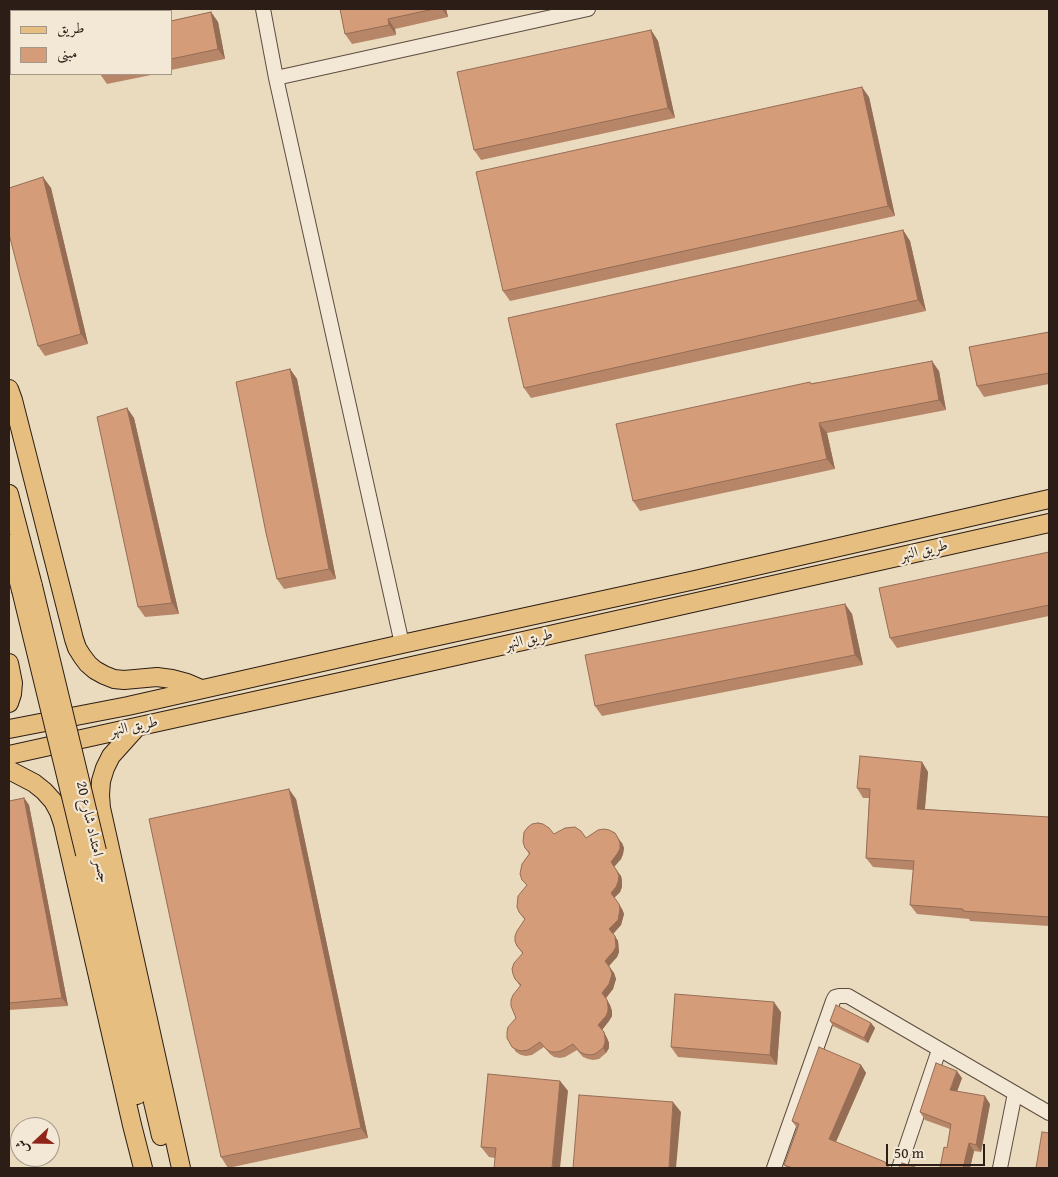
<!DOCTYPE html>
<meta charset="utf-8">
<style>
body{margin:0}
#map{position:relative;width:1058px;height:1177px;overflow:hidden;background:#ebdbbe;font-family:"Gentium Book Plus",Amiri,serif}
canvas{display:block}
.frame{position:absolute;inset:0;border:10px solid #2c1e16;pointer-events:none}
.legend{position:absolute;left:10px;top:10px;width:162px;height:65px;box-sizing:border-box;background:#f2e8d5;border:1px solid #a39789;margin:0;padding:6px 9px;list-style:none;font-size:15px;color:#2c1e16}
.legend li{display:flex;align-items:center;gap:10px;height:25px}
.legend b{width:25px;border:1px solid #a39789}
.north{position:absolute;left:10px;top:1117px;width:50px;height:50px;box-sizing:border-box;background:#f2e8d5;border:1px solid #a39789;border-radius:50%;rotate:249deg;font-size:14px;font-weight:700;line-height:20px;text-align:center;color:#2c1e16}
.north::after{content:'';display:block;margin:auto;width:18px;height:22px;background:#8f2418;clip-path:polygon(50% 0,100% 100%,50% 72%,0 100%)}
.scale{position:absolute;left:886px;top:1144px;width:99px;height:22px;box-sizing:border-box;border:2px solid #2c1e16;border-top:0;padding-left:6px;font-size:15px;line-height:18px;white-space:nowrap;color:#2c1e16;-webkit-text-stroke:4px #f2e8d5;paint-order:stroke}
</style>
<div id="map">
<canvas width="1058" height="1177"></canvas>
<div class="frame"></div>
<ul class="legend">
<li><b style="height:6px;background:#e6be7f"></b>طريق</li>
<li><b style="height:14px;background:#d59c7a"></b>مبنى</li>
</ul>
<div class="north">ش</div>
<div class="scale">50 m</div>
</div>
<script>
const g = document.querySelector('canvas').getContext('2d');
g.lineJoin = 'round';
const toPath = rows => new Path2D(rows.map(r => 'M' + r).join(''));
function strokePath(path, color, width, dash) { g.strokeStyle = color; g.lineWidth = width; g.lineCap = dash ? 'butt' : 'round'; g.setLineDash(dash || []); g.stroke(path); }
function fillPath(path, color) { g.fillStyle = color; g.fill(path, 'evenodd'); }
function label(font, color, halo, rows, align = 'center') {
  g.font = font + ' "Gentium Book Plus",Amiri,serif'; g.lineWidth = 4.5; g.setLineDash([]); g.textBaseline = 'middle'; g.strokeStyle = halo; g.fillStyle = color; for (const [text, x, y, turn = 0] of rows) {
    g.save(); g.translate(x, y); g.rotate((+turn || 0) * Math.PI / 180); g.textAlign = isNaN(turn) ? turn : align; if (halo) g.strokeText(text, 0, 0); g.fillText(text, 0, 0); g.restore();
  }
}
const minor = toPath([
 [263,9,276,78,402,644],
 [276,78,588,9],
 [774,1168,833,1001,835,997,839,996,848,996,1049,1113],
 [899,1168,939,1050],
 [1000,1168,1015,1093]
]);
const major = toPath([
 [9,389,13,400,74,639,77,648,82,656,88,664,95,670,104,675,114,679,124,680,157,677,172,679,187,683,201,689],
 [9,494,33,586],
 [9,544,21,590],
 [9,663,13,683,12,694,9,703],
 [137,727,111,756,105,768,101,781,100,795,101,808,181,1168],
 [9,729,128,706,402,644,695,580,1049,499],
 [9,755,367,676,1049,523],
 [9,770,34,783,44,791,53,801,59,812,63,824,132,1125,143,1168],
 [97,851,145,1068,161,1136],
 [85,854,137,1095]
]);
strokePath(minor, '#5c4d40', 16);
strokePath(major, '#2c1e16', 20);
strokePath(minor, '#f2e8d5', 14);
strokePath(major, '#e6be7f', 18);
const majorBridge = toPath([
 [33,586,97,851],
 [21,590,85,854]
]);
strokePath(majorBridge, '#2c1e16', 20, []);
strokePath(majorBridge, '#e6be7f', 18);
fillPath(toPath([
 [9,9,80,9,81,11,11,11,11,31,9,31],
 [340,9,446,9,448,17,395,29,396,35,352,44,345,34],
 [211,12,218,22,225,59,171,70,171,21],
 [651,30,658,41,675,118,481,160,474,150],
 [100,74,156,74,107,84],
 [869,97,895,216,510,301,503,291],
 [43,177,51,188,88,344,45,356,38,346],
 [903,230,910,241,926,311,531,398,524,388],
 [1049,332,1049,384,984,397,977,386],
 [290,369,297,379,336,579,284,589,277,579],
 [939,371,946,410,827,433,835,469,640,511,633,501,812,383],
 [127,408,134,418,179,614,145,617,138,607],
 [1049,552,1049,616,897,648,890,638],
 [845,604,852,614,863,665,602,716,595,706],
 [922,762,928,772,925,809,1049,817,1049,926,970,921,969,919,917,914,910,905,913,870,873,867,866,858,869,798,863,798,857,788],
 [24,798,29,805,68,1006,9,1010,9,801],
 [296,799,368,1138,228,1168,221,1157],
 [554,834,622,843,624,848,623,854,621,859,614,867,621,876,622,881,622,887,620,892,614,898,622,909,624,914,621,925,613,934,618,941,619,952,617,957,609,966,614,973,616,979,613,989,606,998,610,1005,612,1011,612,1016,609,1021,602,1030,607,1038,609,1043,609,1048,606,1053,599,1059,593,1060,588,1059,583,1057,577,1050,565,1057,560,1058,554,1057,550,1054,544,1047,532,1055,526,1056,521,1055,516,1052,507,1038,516,1018,520,986,515,979,522,953,517,946,525,920,519,912,527,885,522,880,529,854,525,848],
 [781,1012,777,1065,678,1057,671,1047],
 [830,1021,871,1023,875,1028,868,1043,833,1026],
 [861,1065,866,1073,836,1142,885,1162,890,1168,787,1168,784,1165,797,1128,792,1121],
 [962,1078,957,1091,990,1104,981,1152,974,1151,970,1168,940,1168,947,1148,950,1129,925,1120,920,1112],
 [560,1081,568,1091,495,1158,489,1157,481,1147]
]), '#b78669');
fillPath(toPath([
 [75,9,80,9,81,11,76,11],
 [442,9,446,9,448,17],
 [211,12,218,22,225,59,218,49],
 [388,19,395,29,396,35,389,25],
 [651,30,658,41,675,118,668,108],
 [862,87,869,97,895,216,888,206],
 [43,177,51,188,88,344,81,334],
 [903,230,910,241,926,311,918,300],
 [932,361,939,371,946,410,939,400],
 [290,369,297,379,336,579,329,569],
 [127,408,134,418,179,614,172,603],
 [819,423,827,433,835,469,827,459],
 [845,604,852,614,863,665,855,655],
 [922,762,928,772,924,818,917,809],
 [289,789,296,799,368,1138,361,1128],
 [24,798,29,805,68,1006,62,998],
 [618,838,622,843,624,848,623,854,621,859,614,867,611,862],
 [617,871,621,876,622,881,622,887,620,892,614,898,611,893],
 [619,904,622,909,624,914,621,925,613,934,609,929],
 [615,936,618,941,619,952,617,957,609,966,605,961],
 [610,968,614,973,616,979,613,989,606,998,602,993],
 [607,1000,610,1005,612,1011,612,1016,609,1021,602,1030,598,1025],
 [774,1002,781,1012,777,1065,770,1055],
 [871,1023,875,1028,868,1043,864,1038],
 [604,1032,607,1038,609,1043,609,1048,606,1053,603,1048],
 [861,1065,866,1073,834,1146,829,1139],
 [957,1071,962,1078,955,1097,950,1090],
 [560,1081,568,1091,560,1168,552,1168],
 [985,1096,990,1104,981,1152,976,1145],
 [673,1102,681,1112,676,1168,669,1168],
 [969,1143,974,1151,970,1168,963,1168]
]), '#956d55');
const building = toPath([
 [9,9,75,9,76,11,11,11,11,19,9,20,9,9],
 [340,9,434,9,388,19,389,25,345,34,340,9],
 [211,12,218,49,171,59,171,21,211,12],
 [651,30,668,108,474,150,457,72,651,30],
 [862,87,888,206,503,291,476,172,862,87],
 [43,177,81,334,38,346,9,234,9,188,43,177],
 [903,230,918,300,524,388,508,318,903,230],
 [1049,332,1049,373,977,386,969,347,1049,332],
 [932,361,939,400,819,423,827,459,633,501,616,424,810,382,811,384,932,361],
 [290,369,329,569,277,579,266,533,236,382,290,369],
 [127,408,172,603,138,607,97,417,127,408],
 [1049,552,1049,605,890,638,879,588,1049,552],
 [845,604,855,655,595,706,585,655,845,604],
 [860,756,922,762,917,809,1049,817,1049,917,963,911,963,909,910,905,914,861,866,858,870,789,857,788,860,756],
 [289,789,361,1128,221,1157,149,819,289,789],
 [24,798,62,998,9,1003,9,801,24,798],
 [538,823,543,824,549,828,554,834,565,828,575,827,581,831,586,838,598,830,604,829,609,830,615,833,618,838,620,843,620,849,617,854,611,862,617,871,619,876,618,882,616,887,611,893,619,904,620,909,618,920,609,929,615,936,616,947,613,952,605,961,610,968,612,974,609,984,602,993,607,1000,608,1006,608,1011,606,1016,598,1025,604,1032,605,1038,605,1043,603,1048,595,1054,590,1055,584,1054,580,1052,573,1044,561,1051,556,1052,551,1052,546,1049,540,1042,528,1050,522,1051,517,1050,512,1047,507,1038,507,1032,508,1027,516,1018,511,1006,511,1000,513,995,521,985,515,979,513,974,512,969,514,963,523,953,517,946,515,941,515,936,517,931,525,919,519,912,517,907,518,896,527,885,522,880,520,874,522,864,530,853,525,848,523,842,524,832,528,827,532,824,538,823],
 [675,994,774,1002,770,1055,671,1047,675,994],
 [836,1005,871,1023,864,1038,830,1021,836,1005],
 [819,1047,861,1065,829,1139,885,1162,887,1166,890,1168,793,1168,784,1165,799,1124,792,1121,819,1047],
 [936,1063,957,1071,950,1090,985,1096,976,1145,969,1143,963,1168,940,1168,944,1147,947,1148,951,1124,920,1112,936,1063],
 [488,1074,560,1081,552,1168,494,1168,496,1148,481,1147,488,1074],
 [579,1095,673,1102,669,1168,573,1168,579,1095],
 [1042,1132,1049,1133,1049,1168,1036,1168,1042,1132],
 [902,1163,918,1168,898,1168,899,1167,902,1163]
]);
fillPath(building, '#d59c7a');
strokePath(building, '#956d55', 1);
label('15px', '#2c1e16', '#f2e8d5', [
 ["طريق النهر",924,551,-13],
 ["طريق النهر",529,640,-13],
 ["طريق النهر",134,727,-12],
 ["جسر امتداد شارع 20",92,832,77]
]);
</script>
